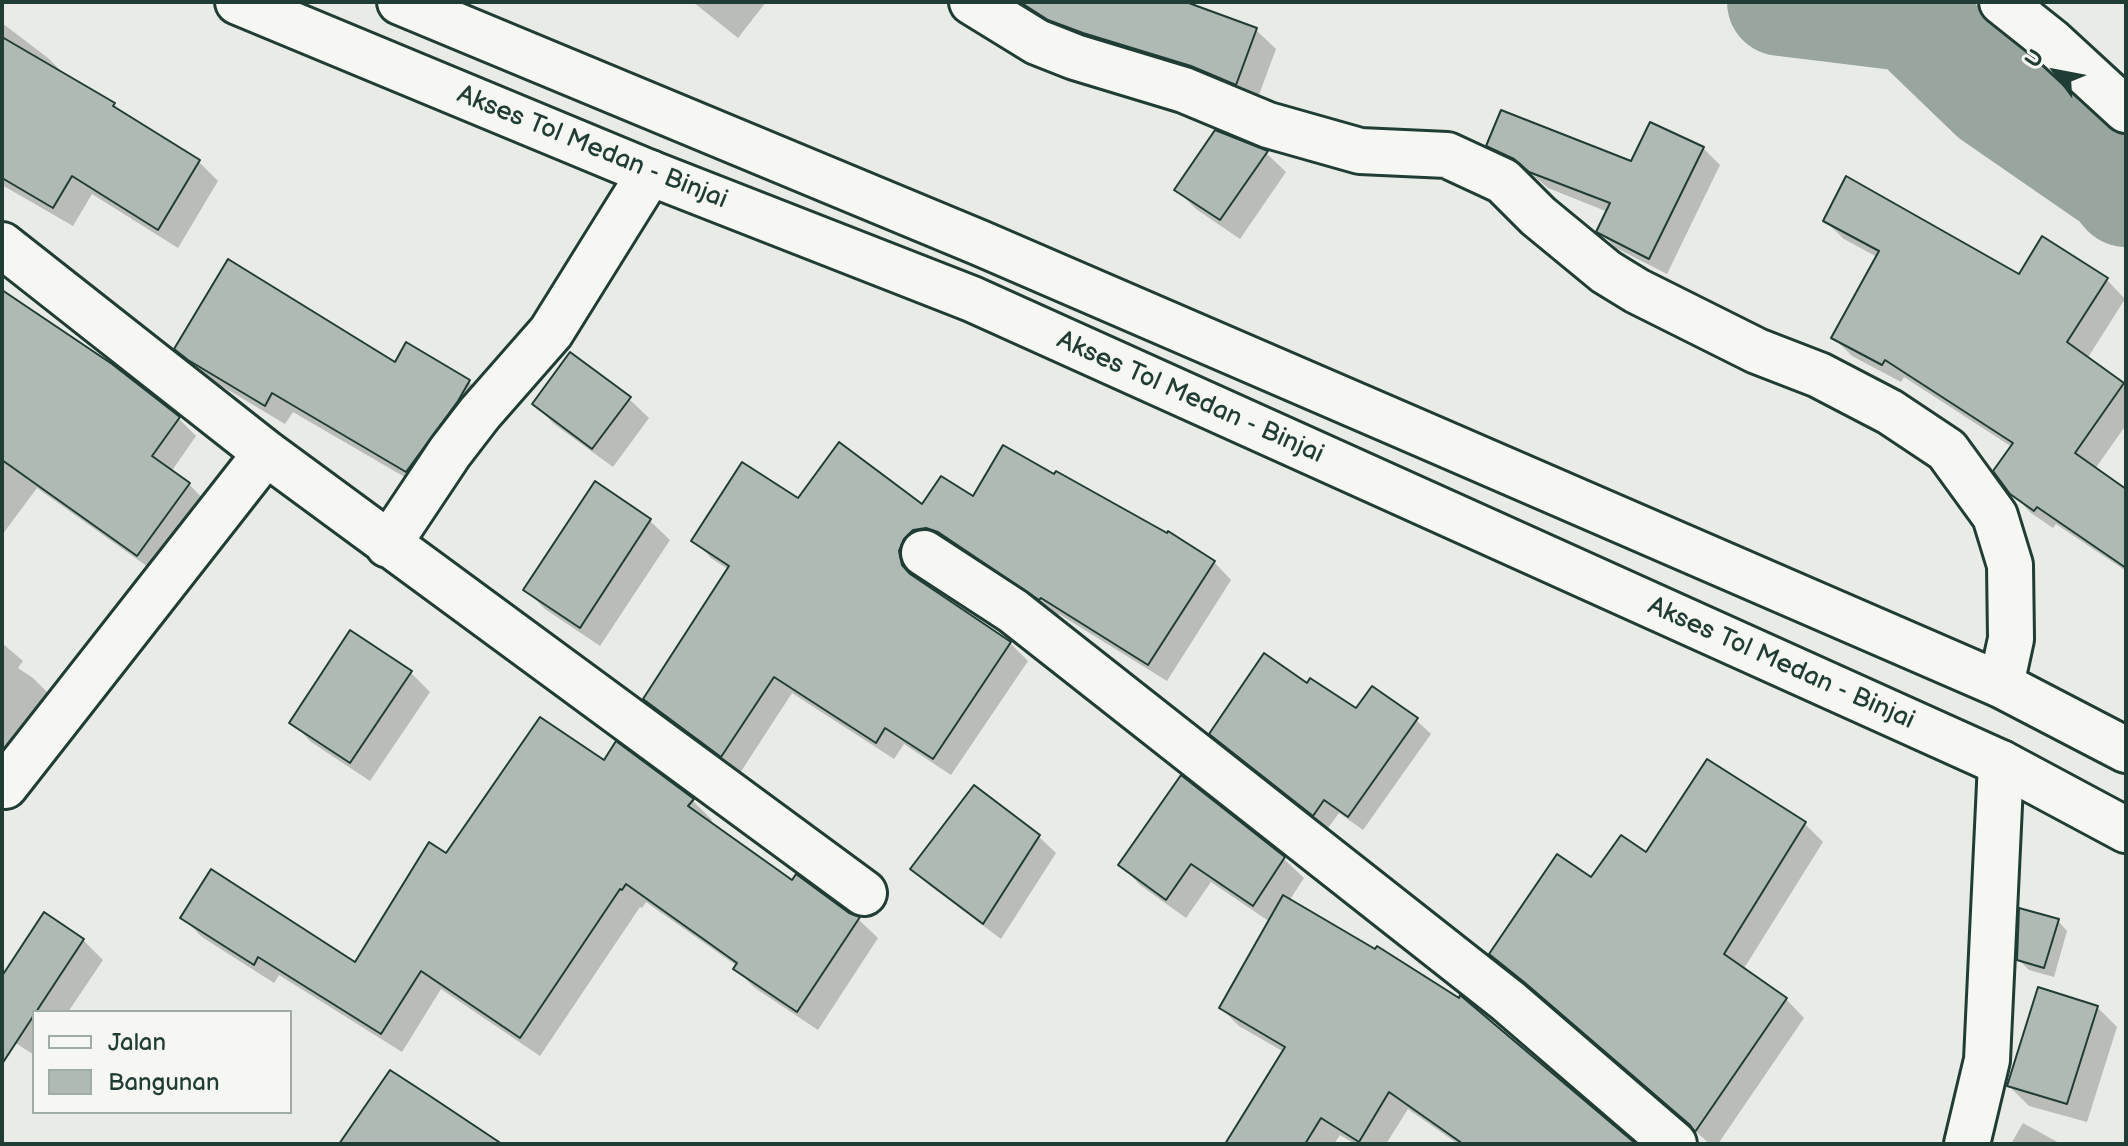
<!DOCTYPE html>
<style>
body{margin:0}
#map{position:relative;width:2128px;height:1146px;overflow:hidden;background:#e9ebe7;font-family:"Balsamiq Sans",sans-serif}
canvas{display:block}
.frame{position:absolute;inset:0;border:4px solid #1f3d34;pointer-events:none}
.legend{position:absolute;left:32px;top:1010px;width:260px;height:104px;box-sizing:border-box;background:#f6f6f2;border:2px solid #a0aca6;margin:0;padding:10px 14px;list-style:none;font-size:24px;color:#1f3d34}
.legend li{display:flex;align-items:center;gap:16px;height:40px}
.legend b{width:40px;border:2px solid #a0aca6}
.north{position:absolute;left:2016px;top:32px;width:80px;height:80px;-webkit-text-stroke:6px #f6f6f2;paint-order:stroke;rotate:302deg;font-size:22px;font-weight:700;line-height:32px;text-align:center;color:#1f3d34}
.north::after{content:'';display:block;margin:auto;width:28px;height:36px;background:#1f3d34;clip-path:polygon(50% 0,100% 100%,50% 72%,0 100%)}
</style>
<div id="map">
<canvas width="2128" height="1146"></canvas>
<div class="frame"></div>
<ul class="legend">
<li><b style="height:10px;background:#f6f6f2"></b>Jalan</li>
<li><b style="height:22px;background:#b0bab5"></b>Bangunan</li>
</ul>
<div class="north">U</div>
</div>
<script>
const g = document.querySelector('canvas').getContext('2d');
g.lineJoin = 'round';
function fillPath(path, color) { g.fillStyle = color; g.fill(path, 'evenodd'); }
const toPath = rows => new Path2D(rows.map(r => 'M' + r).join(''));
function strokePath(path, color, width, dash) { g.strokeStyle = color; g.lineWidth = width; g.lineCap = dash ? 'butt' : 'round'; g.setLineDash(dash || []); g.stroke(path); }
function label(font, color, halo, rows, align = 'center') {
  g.font = font + ' "Balsamiq Sans",sans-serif'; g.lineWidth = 6; g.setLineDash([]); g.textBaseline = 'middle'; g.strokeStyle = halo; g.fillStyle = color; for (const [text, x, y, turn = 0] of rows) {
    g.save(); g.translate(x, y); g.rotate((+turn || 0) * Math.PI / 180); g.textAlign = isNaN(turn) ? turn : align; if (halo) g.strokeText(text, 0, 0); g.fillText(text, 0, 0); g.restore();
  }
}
fillPath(toPath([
 [693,2,766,2,738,38],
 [1083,2,1180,2,1256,30,1276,49,1256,103,1093,48,1074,28],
 [2,23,48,58,69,79,114,105,123,115,199,162,218,181,178,248,92,194,73,226,2,185],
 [1489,145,1632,164,1703,148,1720,165,1667,274,1616,248,1599,231,1608,212,1548,188,1533,175,1506,162],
 [1266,153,1286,172,1240,239,1196,209,1176,189],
 [1825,221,2019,276,2043,239,2107,280,2125,299,2087,359,2126,388,2126,425,2095,469,2126,491,2126,571,2056,524,2053,528,2031,513,2012,493,2012,447,1904,377,1901,382,1852,356,1834,338,1877,257,1844,239],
 [2,292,178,418,196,436,171,472,189,484,206,502,155,572,37,488,2,535],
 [177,348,395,364,469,382,489,401,427,490,293,412,285,424,210,379],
 [629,399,649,418,613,467,554,424,534,404],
 [595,484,650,521,670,540,600,646,545,609,526,590],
 [974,499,1214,562,1231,580,1167,681,1059,614,1057,616,957,549,916,570,918,581,1010,643,1028,661,951,775,904,744,894,759,792,693,740,773,663,717,645,699,729,570,711,558,694,540,798,501,923,506],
 [351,633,411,673,430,692,370,781,311,742,292,722],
 [2,643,23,661,18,668,33,678,47,692,2,752],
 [1308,686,1356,711,1416,720,1431,734,1363,830,1339,813,1328,828,1226,748,1212,733],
 [1708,762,1805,824,1823,842,1743,970,1786,999,1804,1018,1718,1144,1710,1144,1545,1000,1510,972,1491,954,1591,880,1647,855],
 [604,763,692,800,712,820,709,824,792,883,858,919,878,938,818,1030,755,988,735,969,737,966,646,902,642,908,640,907,540,1056,441,989,402,1052,279,975,274,983,202,937,183,918,355,964,447,856],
 [1181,778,1284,859,1304,878,1289,901,1633,1144,1458,1144,1408,1109,1386,1144,1355,1144,1340,1135,1334,1144,1227,1144,1284,1052,1239,1026,1221,1008,1270,922,1211,882,1186,918,1140,885,1121,865],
 [1039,837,1056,853,1001,939,929,885,913,868],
 [45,915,83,940,103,960,68,1012,34,1012,34,1055,2,1034,2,980],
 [2058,921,2067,931,2054,977,2029,970,2019,960],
 [2097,1007,2117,1027,2087,1122,2029,1106,2009,1086],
 [2023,1123,2061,1144,2011,1144]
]), '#0003');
strokePath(toPath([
 [1781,2,1912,18,1993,96,2116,181,2126,193]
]), '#99a6a0', 108);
const building = toPath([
 [1020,2,1186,2,1257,28,1236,85,1191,66,1083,33,1048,20,1020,2],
 [2,37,115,103,113,106,200,160,158,230,72,176,53,208,2,178,2,37],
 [1501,110,1631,161,1650,122,1704,147,1649,259,1596,232,1610,203,1529,172,1514,159,1486,146,1501,110],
 [1215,130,1268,151,1220,220,1174,190,1215,130],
 [1846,176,2019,274,2042,236,2108,278,2067,342,2124,383,2075,453,2126,489,2126,568,2037,507,2034,511,2010,494,1993,471,2013,443,1885,360,1882,365,1831,338,1879,251,1823,221,1846,176],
 [228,259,395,362,406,342,470,380,458,401,406,472,272,393,265,406,188,360,174,349,228,259],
 [2,290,112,364,180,417,152,456,190,483,137,556,2,460,2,290],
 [570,352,631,397,592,449,532,404,570,352],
 [839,442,922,504,941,476,973,496,1003,445,1054,474,1056,471,1167,533,1168,531,1215,561,1148,665,1041,598,1039,600,938,532,926,528,913,530,904,539,899,551,902,565,910,574,1011,642,933,759,885,728,876,743,774,677,721,757,643,699,729,566,691,541,742,462,798,498,839,442],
 [595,481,651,519,580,628,523,590,595,481],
 [350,630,412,671,350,763,289,723,350,630],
 [1264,653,1307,683,1310,678,1356,708,1372,686,1418,718,1348,817,1324,800,1313,816,1209,734,1264,653],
 [540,717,604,760,616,741,694,799,688,806,792,880,796,874,849,913,860,917,797,1012,733,969,737,963,626,884,622,890,620,889,520,1038,421,971,381,1034,258,957,254,965,180,918,211,869,355,962,429,842,446,853,540,717],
 [1707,759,1806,822,1724,954,1787,998,1695,1132,1690,1125,1524,982,1489,954,1557,854,1591,877,1621,835,1646,852,1707,759],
 [1181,775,1285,857,1253,906,1191,864,1166,900,1118,865,1181,775],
 [974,785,1040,835,983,924,910,869,974,785],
 [1283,895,1375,949,1377,946,1459,998,1460,995,1636,1144,1463,1144,1389,1092,1359,1142,1321,1118,1305,1144,1225,1144,1285,1047,1219,1008,1283,895],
 [2019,908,2059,919,2044,968,2017,960,2019,908],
 [44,912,84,939,36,1012,34,1012,34,1015,2,1064,2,976,44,912],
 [2038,987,2098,1006,2067,1104,2007,1086,2038,987],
 [390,1070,427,1094,502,1144,339,1144,390,1070]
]);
fillPath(building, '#b0bab5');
strokePath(building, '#1f3d34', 2);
const minor = toPath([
 [972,2,1037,42,1075,57,1184,90,1268,125,1360,151,1447,155,1503,181,1538,216,1606,272,1637,291,1757,351,1819,375,1890,412,1947,450,1995,516,2010,565,2011,639,2001,685],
 [2002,2,2051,41,2126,110],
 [2,245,266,453,864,893],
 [388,545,450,452,480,413,551,332,650,173],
 [924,553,1013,611,1508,1001,1674,1144],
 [5,786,266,453],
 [1967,1144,1987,1060,2001,763]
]);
const major = toPath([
 [238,2,650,173,972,299,2001,763,2126,830],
 [400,2,980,243,1436,440,2001,685,2126,750]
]);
strokePath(minor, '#1f3d34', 50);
strokePath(major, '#1f3d34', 50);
strokePath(minor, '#f6f6f2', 44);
strokePath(major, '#f6f6f2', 44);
label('26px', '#1f3d34', '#f6f6f2', [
 ["Akses Tol Medan - Binjai",592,148,22],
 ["Akses Tol Medan - Binjai",1190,398,24],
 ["Akses Tol Medan - Binjai",1781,664,24]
]);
</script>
